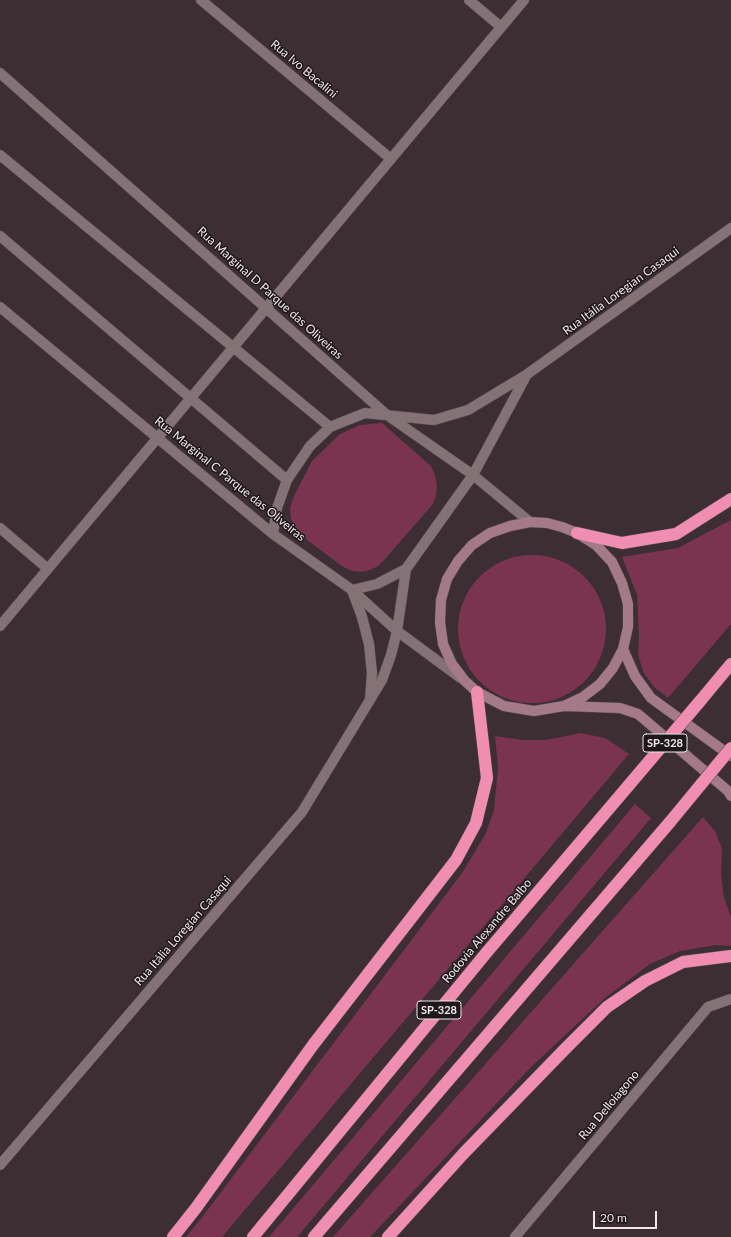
<!DOCTYPE html>
<meta charset="utf-8">
<style>
body{margin:0}
#map{position:relative;width:731px;height:1237px;overflow:hidden;background:#3d2e33;font-family:Lato,sans-serif}
canvas{display:block}
.scale{position:absolute;left:593px;top:1211px;width:64px;height:18px;box-sizing:border-box;border:2px solid #f1e7ea;border-top:0;padding-left:5px;font-size:12px;line-height:14px;white-space:nowrap;color:#f1e7ea;-webkit-text-stroke:3px #1f181b;paint-order:stroke}
</style>
<div id="map">
<canvas width="731" height="1237"></canvas>
<div class="scale">20 m</div>
</div>
<script>
const g = document.querySelector('canvas').getContext('2d');
g.lineJoin = 'round';
function fillPath(path, color) { g.fillStyle = color; g.fill(path, 'evenodd'); }
const toPath = rows => new Path2D(rows.map(r => 'M' + r).join(''));
function strokePath(path, color, width, dash) { g.strokeStyle = color; g.lineWidth = width; g.lineCap = dash ? 'butt' : 'round'; g.setLineDash(dash || []); g.stroke(path); }
function label(font, color, halo, rows, align = 'center') {
  g.font = font + ' Lato,sans-serif'; g.lineWidth = 3; g.setLineDash([]); g.textBaseline = 'middle'; g.strokeStyle = halo; g.fillStyle = color; for (const [text, x, y, turn = 0] of rows) {
    g.save(); g.translate(x, y); g.rotate((+turn || 0) * Math.PI / 180); g.textAlign = isNaN(turn) ? turn : align; if (halo) g.strokeText(text, 0, 0); g.fillText(text, 0, 0); g.restore();
  }
}
fillPath(toPath([
 [382,423,431,466,435,475,437,485,436,495,433,504,385,559,378,566,370,570,361,572,352,571,343,567,302,536,295,528,291,519,290,508,293,498,312,461,340,434,360,425],
 [731,520,731,624,668,698,654,687,643,672,638,654,639,636,637,595,622,557,678,548],
 '458 629a74 74 0 1 1 148 0a74 74 0 1 1-148 0Z',
 [581,733,605,738,629,754,222,1237,186,1237,203,1216,462,873,485,835,494,810,498,768,495,736,523,740,546,740],
 [635,804,651,818,297,1237,269,1237],
 [703,817,715,831,722,849,721,874,724,898,731,917,731,946,716,945,680,951,650,964,605,998,531,1067,370,1237,333,1237]
]), '#7a344f');
const street = toPath([
 [201,0,391,159],
 [469,0,501,27],
 [0,73,387,415,473,475,530,522],
 [0,155,330,427],
 [0,236,287,480],
 [0,307,273,534,352,590,397,631,462,679],
 [0,528,48,569],
 [273,534,277,508,287,480,310,446,330,427,365,413,434,420,468,410,526,375,731,228],
 [0,626,524,0],
 [370,700,372,673,369,644,362,617,352,590,377,584,406,569,473,475,526,376],
 [0,1165,302,812,382,680,391,655,397,631,406,569],
 [515,1237,708,1007,731,999]
]);
const secondary = toPath([
 [623,649,635,676,651,698,731,756],
 [564,706,583,697,600,684,613,668,623,649,628,627,628,604,622,583,612,562,596,545,577,533,562,527,547,523,530,522,510,526,490,533,472,545,458,561,447,579,441,600,440,622,443,644,452,664,465,681,477,692,504,706,534,711,564,706,620,708,638,714,728,791,731,796]
]);
const highway = toPath([
 [577,533,622,543,676,534,731,499],
 [701,700,731,664],
 [173,1237,196,1208,313,1045,456,860,476,823,487,778,477,692],
 [253,1237,487,952,629,785],
 [314,1237,670,822],
 [388,1237,464,1153,566,1048,607,1007,645,981,683,962,731,956]
]);
strokePath(street, '#594c51', 11);
strokePath(secondary, '#594c51', 11);
strokePath(highway, '#594c51', 13);
strokePath(street, '#847277', 10);
strokePath(secondary, '#a47a88', 10);
strokePath(highway, '#ef8eb1', 12);
const highwayBridge = toPath([
 [629,785,701,700],
 [670,822,731,748]
]);
strokePath(highwayBridge, '#594c51', 13, []);
strokePath(highwayBridge, '#ef8eb1', 12);
for (const [x, y, w] of [
 [665,743,44],
 [439,1010,44]
]) { const box = new Path2D(); box.roundRect(x - w / 2, y - 9, w, 18, 3); g.fillStyle = '#1f181b'; g.fill(box); strokePath(box, '#f1e7ea', 1); }
label('bold 11px', '#f1e7ea', null, [
 ["SP-328",665,743],
 ["SP-328",439,1010]
]);
label('12px', '#f1e7ea', '#1f181b', [
 ["Rua Ivo Bacalini",304,69,40],
 ["Rua Itália Loregian Casaqui",621,291,-36],
 ["Rua Marginal D Parque das Oliveiras",270,293,42],
 ["Rua Marginal C Parque das Oliveiras",230,479,39],
 ["Rua Itália Loregian Casaqui",183,931,-49],
 ["Rodovia Alexandre Balbo",487,931,-50],
 ["Rua Delloiagono",609,1105,-50]
]);
</script>
